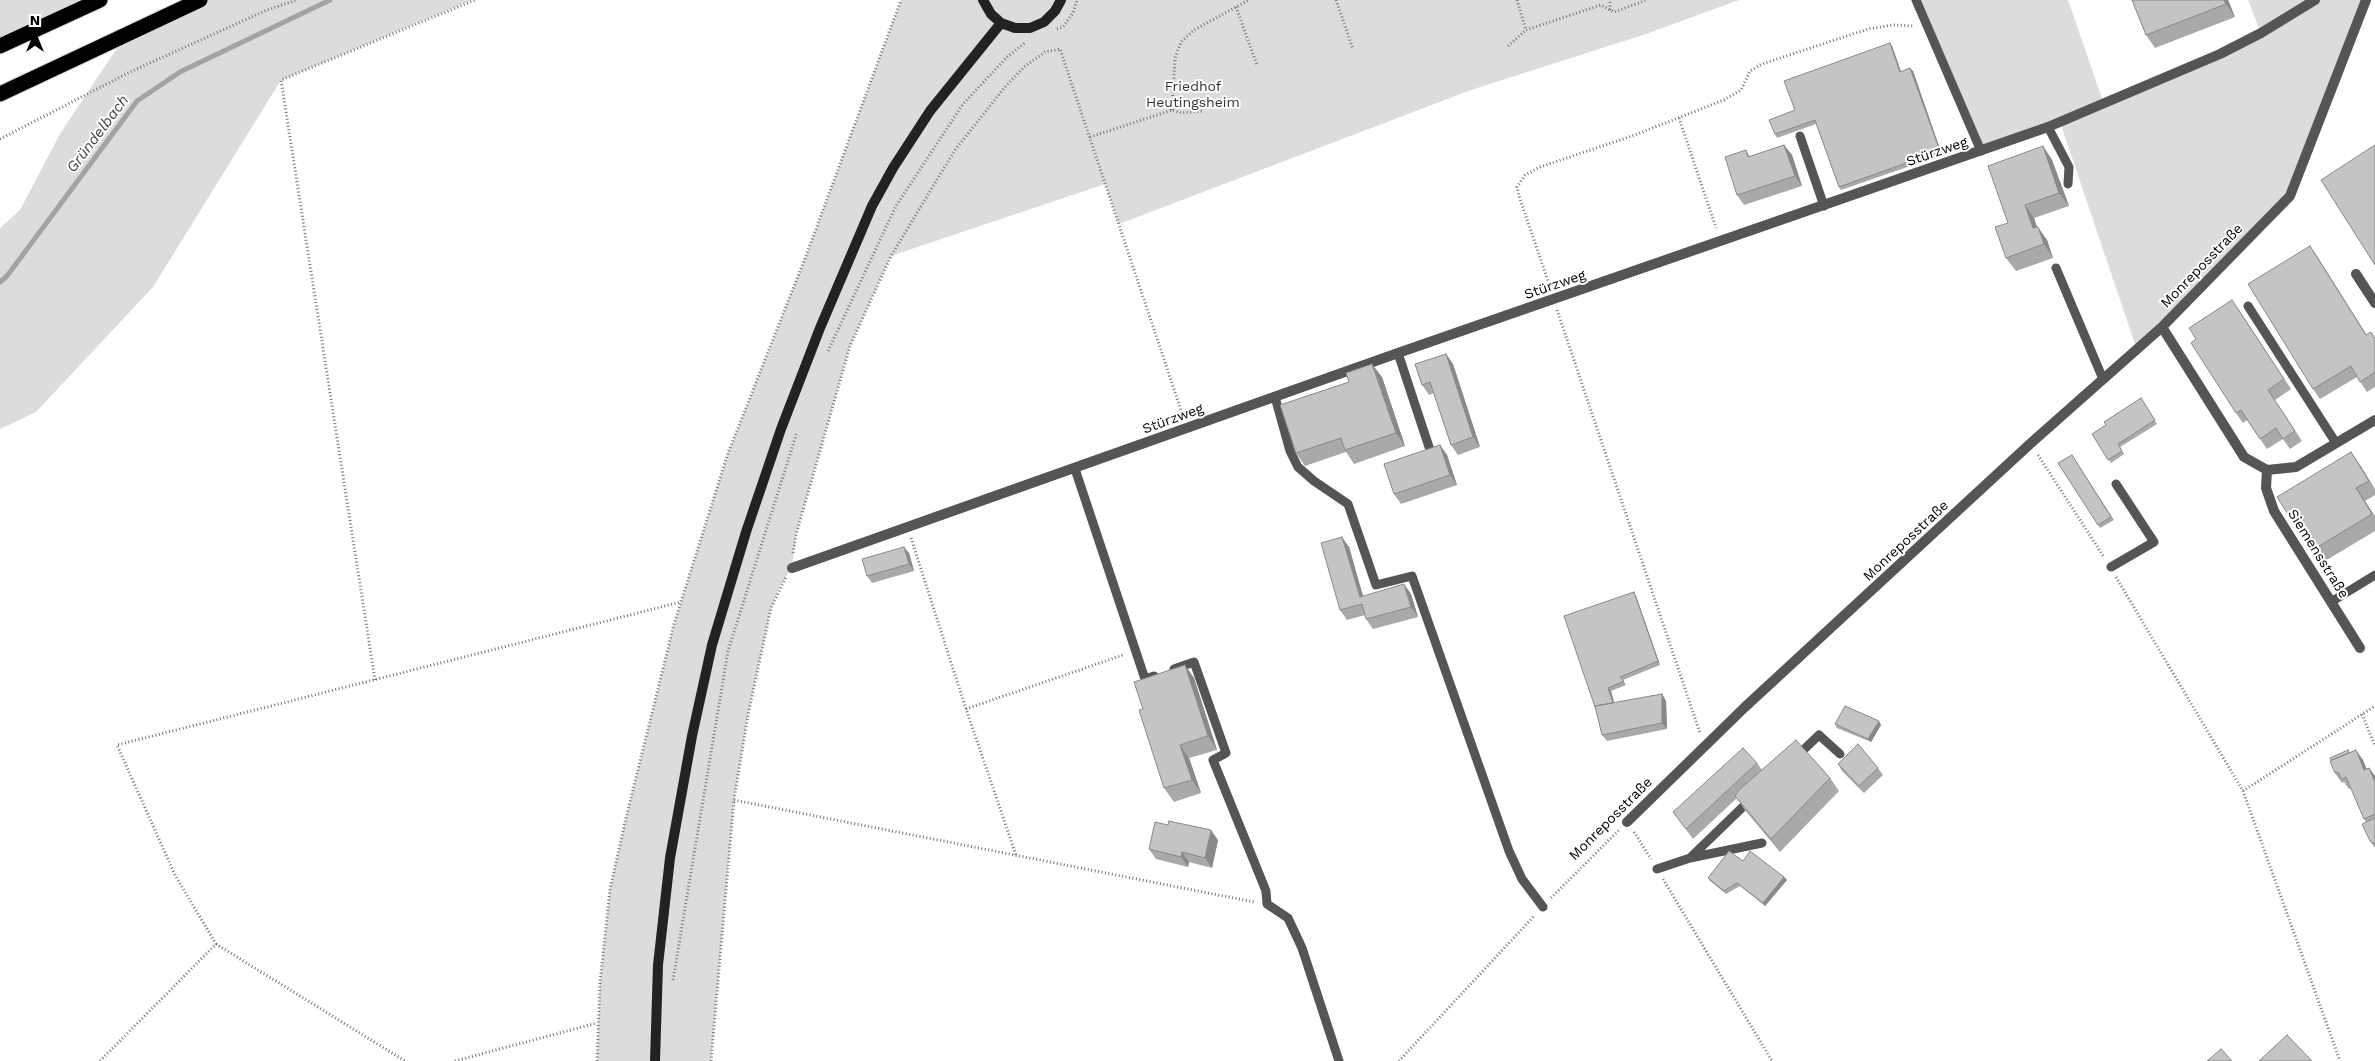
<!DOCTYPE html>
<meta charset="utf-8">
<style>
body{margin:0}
#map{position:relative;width:2375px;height:1061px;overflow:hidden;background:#fff;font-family:"Work Sans",sans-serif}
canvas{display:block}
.north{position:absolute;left:10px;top:10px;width:50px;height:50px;-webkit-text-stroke:4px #fff;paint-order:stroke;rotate:0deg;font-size:14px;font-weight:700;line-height:20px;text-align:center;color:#000}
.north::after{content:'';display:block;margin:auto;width:18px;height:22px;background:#000;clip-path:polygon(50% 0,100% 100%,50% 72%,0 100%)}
</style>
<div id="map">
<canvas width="2375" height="1061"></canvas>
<div class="north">N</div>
</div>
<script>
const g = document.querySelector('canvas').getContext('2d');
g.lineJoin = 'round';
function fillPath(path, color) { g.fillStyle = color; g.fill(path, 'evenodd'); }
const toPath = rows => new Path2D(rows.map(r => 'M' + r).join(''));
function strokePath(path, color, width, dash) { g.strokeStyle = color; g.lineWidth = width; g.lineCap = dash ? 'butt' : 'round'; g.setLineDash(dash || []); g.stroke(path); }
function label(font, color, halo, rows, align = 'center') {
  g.font = font + ' "Work Sans",sans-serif'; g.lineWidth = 4; g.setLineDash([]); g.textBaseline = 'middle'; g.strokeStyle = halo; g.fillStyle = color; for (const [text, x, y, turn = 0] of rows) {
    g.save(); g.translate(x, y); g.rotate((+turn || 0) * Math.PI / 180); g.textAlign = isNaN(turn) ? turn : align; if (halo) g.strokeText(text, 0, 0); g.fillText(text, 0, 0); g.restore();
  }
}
fillPath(toPath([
 [0,0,100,0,0,46],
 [200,0,472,0,281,80,153,287,36,412,0,429,0,228,20,210,60,134,125,36],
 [901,0,1739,0,1646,34,1471,90,1119,224,1105,184,891,256,850,346,796,535,792,568,780,586,771,609,748,715,734,800,711,1061,597,1061,600,982,610,889,625,822,674,624,728,453,804,261],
 [1916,0,2068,0,2104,104,2261,33,2248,0,2366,0,2290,196,2137,350,2060,122,1981,151]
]), '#dcdcdc');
strokePath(toPath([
 [0,282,7,276,137,101,180,72,330,0]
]), '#a3a3a3', 5);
const highway = toPath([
 [0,46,100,0],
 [0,94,200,0]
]);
strokePath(highway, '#dbdbdb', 17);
strokePath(toPath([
 [1336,0,1353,49],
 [1517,0,1526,30,1601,5,1614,12,1647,0],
 [1236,7,1257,65],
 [1610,10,1610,0],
 [1057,29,1063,27,1073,13,1077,0],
 [1508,46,1526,30],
 [1172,110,1175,58,1181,42,1194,30,1249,0],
 [1679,118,1716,228],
 [1090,137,1172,110,1182,113,1202,111],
 [0,139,130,72,267,10,297,0],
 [1550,287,1519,196,1517,187,1525,175,1540,167,1632,136,1724,100,1741,90,1750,71,1762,64,1868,29,1893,25,1914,26],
 [1557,310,1700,733],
 [828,351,896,206,963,104,1007,57,1026,42],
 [2038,455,2104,557],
 [911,538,966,709,1016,855],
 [793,553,796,535,850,346,891,256,955,150,1005,87,1024,67,1045,52,1060,49,1183,416],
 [2116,577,2243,791,2340,1061],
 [375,680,281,80,475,0],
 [966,709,1123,655],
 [2362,714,2375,746],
 [2243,791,2375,706],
 [734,800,1254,902],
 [1634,832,1651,859],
 [1663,879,1772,1061],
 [1551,898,1619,830],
 [216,944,405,1061],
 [673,980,728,651,797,432],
 [100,1061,216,944,175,875,117,745,681,602],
 [455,1061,597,1023],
 [597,1061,600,982,610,889,625,822,674,624,728,453,804,261,901,0],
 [711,1061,734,800,748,715,771,608,786,577],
 [1399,1061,1535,915]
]), '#777', 3, [1, 2.5]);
strokePath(toPath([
 [1916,0,1981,151],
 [2048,127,2069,167,2068,184],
 [1800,136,1824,206],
 [2056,268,2103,379],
 [2248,306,2336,443],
 [1398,353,1429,447],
 [1275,397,1290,451,1298,467,1314,481,1348,504,1376,585,1412,576,1509,851,1522,879,1543,907],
 [1075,469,1145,679,1154,676],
 [2111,567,2154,542,2116,484],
 [2331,602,2375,575],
 [1174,669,1194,662,1226,753,1213,760,1266,891,1267,904,1288,918,1302,948,1339,1061],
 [1797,756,1819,735,1840,754],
 [1690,858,1762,843],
 [1657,869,1690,858,1751,799]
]), '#555', 9);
strokePath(toPath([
 [2356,274,2375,303],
 [2162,327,2244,457,2267,470,2296,467,2375,420],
 [2267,470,2266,488,2274,511,2360,648],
 [792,568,1398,353,2048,127,2220,54,2261,33,2315,0],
 [1627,822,1745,707,2031,443,2162,327,2290,196,2366,0]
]), '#555', 10);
strokePath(toPath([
 [983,0,991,14,1001,23,1015,28,1030,28,1044,22,1055,11,1061,0],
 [655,1061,658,965,670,858,692,736,712,645,746,532,781,429,820,328,872,206,893,168,930,111,1001,23]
]), '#222', 10);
strokePath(highway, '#000', 15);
fillPath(toPath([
 [2132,0,2228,0,2235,17,2155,48,2146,35],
 [1890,43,1892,46,1901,71,1913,71,1942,155,1841,190,1839,187,1816,124,1777,138,1775,134,1795,110],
 [1784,145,1792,155,1802,186,1744,205,1737,195,1746,150,1750,157],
 [2043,146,2052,160,2069,206,2034,218,2037,227,2047,240,2053,258,2016,271,2006,258,2008,223],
 [2310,246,2366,335,2371,332,2375,338,2375,387,2367,392,2357,377,2320,399,2313,389],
 [2239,310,2291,389,2275,400,2302,441,2290,449,2283,439,2267,449,2247,420,2243,423,2236,413],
 [1446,354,1453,364,1480,447,1458,455,1451,445,1434,393,1429,395,1422,385],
 [1382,377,1405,446,1354,464,1346,452,1305,466,1296,453],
 [2141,398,2157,424,2120,447,2124,454,2111,463,2092,434,2106,425],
 [1440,445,1447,455,1457,485,1401,504,1394,494],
 [2072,455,2114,520,2100,528,2058,463],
 [2360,465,2375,489,2375,495,2365,501,2375,516,2375,531,2320,564,2311,551],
 [1349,547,1363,596,1411,594,1418,617,1373,629,1366,619,1365,615,1347,620,1340,610],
 [909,553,914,571,872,583,867,576],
 [1636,596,1660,665,1623,680,1626,685,1611,691,1614,703,1662,694,1666,701,1667,729,1607,741,1602,735,1595,707],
 [1185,665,1194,678,1217,750,1189,758,1201,793,1174,802,1164,788,1143,709],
 [1835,724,1881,725,1871,742,1837,728],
 [2348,750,2350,753,2363,760,2366,769,2369,768,2375,776,2375,848,2370,841,2366,822,2364,819,2351,788,2349,789,2344,782,2342,783,2335,773],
 [1757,763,1762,770,1830,778,1839,791,1780,852,1744,809,1737,798,1693,839,1673,812],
 [1838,764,1878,768,1883,775,1864,793,1842,771],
 [1218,840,1212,868,1189,862,1188,867,1156,859,1149,849],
 [1743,861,1784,877,1787,880,1765,906,1740,886,1726,894,1710,881,1708,878]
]), '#a9a9a9');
fillPath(toPath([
 [2224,0,2228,0,2235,17,2226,4],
 [1890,43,1892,46,1902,75,1900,72],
 [1910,68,1913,71,1942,155,1940,151],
 [1784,145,1792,155,1802,186,1795,176],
 [2043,146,2052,160,2069,206,2059,193],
 [2025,205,2034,218,2042,242,2033,228],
 [2038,227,2047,240,2053,258,2044,244],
 [2310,246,2317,256,2373,345,2366,335],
 [1446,354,1453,364,1480,447,1473,437],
 [1372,364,1382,377,1405,446,1396,433],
 [1440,445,1447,455,1457,485,1450,475],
 [2351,452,2360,465,2375,490,2369,481],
 [2356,488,2365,501,2375,518],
 [1342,537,1349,547,1366,607,1360,597],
 [904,547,909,553,914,571,909,564],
 [1404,584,1411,594,1418,617,1411,607],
 [1634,592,1636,596,1660,665,1658,661],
 [1185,665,1194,678,1217,750,1208,736],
 [1608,688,1611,691,1615,706,1613,703],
 [1662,694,1666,701,1667,729,1662,723],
 [1879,721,1881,725,1871,742,1868,739],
 [1180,745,1189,758,1201,793,1192,780],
 [2356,750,2363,760,2371,780,2364,770],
 [2369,768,2375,776,2375,782],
 [1211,830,1218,840,1212,868,1205,858],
 [1182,852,1189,862,1188,867,1181,857],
 [1784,877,1787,880,1765,906,1763,903]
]), '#898989');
const building = toPath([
 [2132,0,2224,0,2226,4,2146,35,2132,0],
 [1890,43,1900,72,1910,68,1940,151,1839,187,1815,120,1775,134,1769,120,1795,110,1784,81,1890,43],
 [1784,145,1795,176,1737,195,1725,157,1746,150,1748,157,1784,145],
 [2375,145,2375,265,2321,180,2375,145],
 [2043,146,2059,193,2025,205,2033,228,2038,227,2044,244,2006,258,1995,227,2008,223,1988,166,2043,146],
 [2310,246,2366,335,2371,332,2375,339,2375,372,2360,382,2351,366,2313,389,2248,284,2310,246],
 [2232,300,2284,379,2268,390,2295,431,2283,439,2276,428,2260,439,2241,410,2236,413,2191,343,2196,339,2189,328,2232,300],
 [1446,354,1473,437,1451,445,1430,382,1422,385,1415,364,1446,354],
 [1372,364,1396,433,1345,450,1341,438,1296,453,1280,405,1349,382,1346,373,1372,364],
 [2141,398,2155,420,2118,444,2122,451,2108,460,2092,434,2106,425,2104,422,2141,398],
 [1440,445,1450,475,1394,494,1384,464,1440,445],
 [2351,452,2369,481,2356,488,2372,514,2311,551,2277,497,2351,452],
 [2072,455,2111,517,2098,525,2058,463,2072,455],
 [1342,537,1360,597,1404,584,1411,607,1366,619,1362,604,1340,610,1321,543,1342,537],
 [904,547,909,564,867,576,862,559,904,547],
 [1634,592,1658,661,1620,677,1624,681,1608,688,1613,703,1595,706,1595,707,1564,616,1634,592],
 [1185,665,1208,736,1180,745,1192,780,1164,788,1139,710,1143,709,1134,682,1185,665],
 [1662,694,1662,723,1602,735,1595,706,1662,694],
 [1845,706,1879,721,1868,739,1835,724,1845,706],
 [1796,740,1830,778,1771,839,1735,796,1739,790,1796,740],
 [1858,744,1878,768,1859,786,1838,764,1858,744],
 [1743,748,1757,763,1686,829,1673,812,1743,748],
 [2348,750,2349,753,2331,760,2330,758,2348,750],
 [2356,750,2364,770,2369,768,2375,782,2375,814,2364,819,2346,777,2342,779,2338,772,2335,773,2330,761,2356,750],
 [2375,818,2375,844,2370,841,2362,824,2375,818],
 [1169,821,1211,830,1205,858,1182,852,1181,857,1149,849,1155,822,1168,825,1169,821],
 [1729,851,1743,861,1750,851,1784,877,1763,903,1737,883,1724,891,1708,878,1729,851],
 [2287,1035,2312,1061,2259,1061,2287,1035],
 [2221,1049,2232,1061,2207,1061,2221,1049]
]);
fillPath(building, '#c4c4c4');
strokePath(building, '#898989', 1);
label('14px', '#333', '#fff', [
 ["Friedhof",1193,87],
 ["Heutingsheim",1193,103]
]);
label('14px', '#000', '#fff', [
 ["Stürzweg",1937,152,-19],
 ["Monreposstraße",2202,266,-46],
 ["Stürzweg",1555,285,-19],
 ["Stürzweg",1173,419,-20],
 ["Monreposstraße",1906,541,-43],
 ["Siemensstraße",2318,554,58],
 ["Monreposstraße",1611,819,-45]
]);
label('italic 15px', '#444', '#fff', [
 ["Gründelbach",98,134,-53]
]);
</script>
